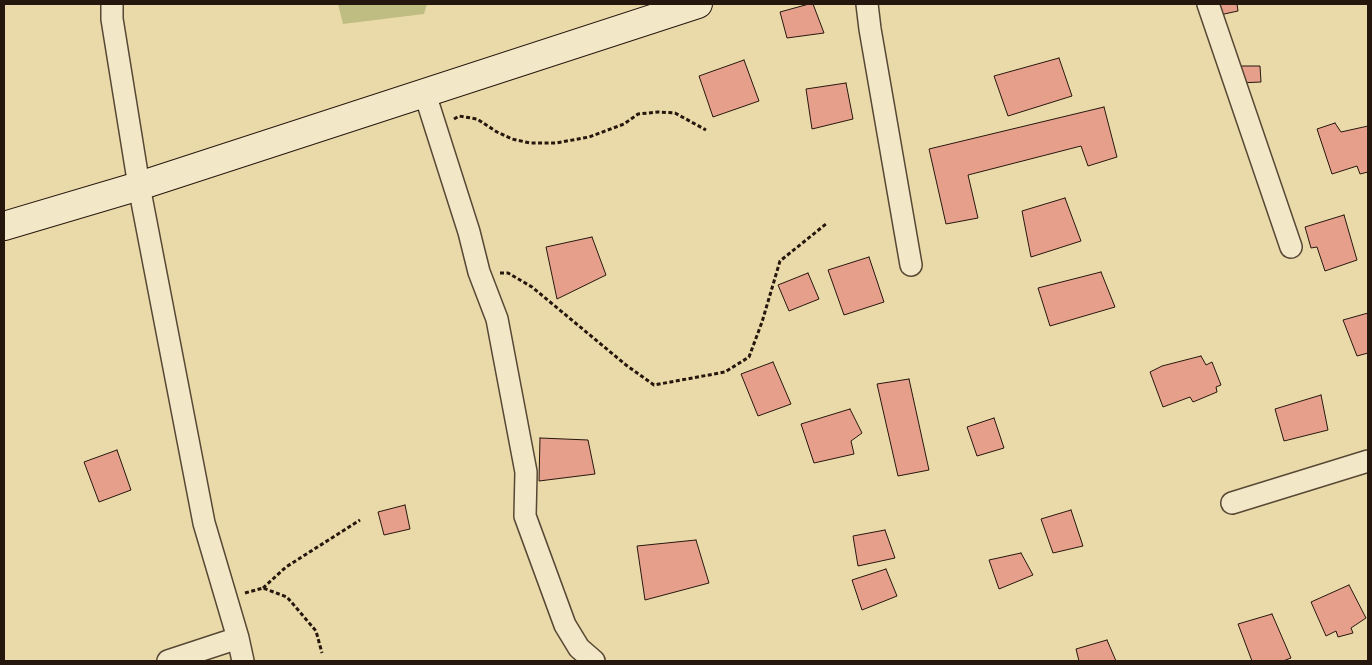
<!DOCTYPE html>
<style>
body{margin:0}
#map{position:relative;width:1372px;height:665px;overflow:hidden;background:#ebdaa9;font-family:"Libre Caslon Text",serif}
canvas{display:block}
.frame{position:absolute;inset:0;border:5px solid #26170e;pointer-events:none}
</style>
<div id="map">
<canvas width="1372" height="665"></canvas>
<div class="frame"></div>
</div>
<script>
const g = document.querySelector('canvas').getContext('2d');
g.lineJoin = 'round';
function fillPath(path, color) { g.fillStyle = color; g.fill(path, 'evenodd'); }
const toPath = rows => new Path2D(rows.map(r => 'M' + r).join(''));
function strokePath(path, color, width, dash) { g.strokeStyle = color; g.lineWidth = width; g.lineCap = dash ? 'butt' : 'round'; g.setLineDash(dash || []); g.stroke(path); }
fillPath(toPath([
 [338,4,427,4,424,14,343,24]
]), '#bfbd82');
const building = toPath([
 [809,4,813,4,824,33,787,38,780,12,809,4],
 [1212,4,1237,4,1238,11,1215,16,1212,4],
 [1059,58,1072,96,1008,116,994,76,1059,58],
 [744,60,759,101,713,117,699,76,744,60],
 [1238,66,1260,66,1261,82,1238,83,1238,66],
 [846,83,853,119,812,129,806,89,846,83],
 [1104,107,1117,157,1088,166,1081,146,968,175,978,218,946,224,929,149,1104,107],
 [1335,123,1341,132,1368,126,1368,172,1360,174,1357,166,1332,174,1317,129,1335,123],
 [1065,198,1081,241,1031,257,1022,211,1065,198],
 [1344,215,1357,260,1325,271,1317,247,1311,248,1305,227,1344,215],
 [592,237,606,275,557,299,546,247,592,237],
 [869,257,884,302,844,315,828,270,869,257],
 [1101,272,1115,307,1050,326,1038,288,1101,272],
 [808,273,819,299,789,311,778,285,808,273],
 [1368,313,1368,353,1357,356,1343,320,1368,313],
 [1201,356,1206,365,1212,362,1221,385,1216,387,1217,392,1193,402,1190,397,1163,407,1150,372,1162,366,1201,356],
 [773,362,791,404,758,416,741,374,773,362],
 [909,379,929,470,898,476,877,384,909,379],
 [1321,395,1328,430,1284,441,1275,409,1321,395],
 [850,409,862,433,851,441,854,454,814,463,801,424,850,409],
 [994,418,1004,448,977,456,967,427,994,418],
 [540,438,588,440,595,474,539,481,540,438],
 [117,450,131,490,99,502,84,462,117,450],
 [405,505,410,529,384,535,378,512,405,505],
 [1071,510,1083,546,1053,553,1041,519,1071,510],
 [885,530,895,558,858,566,853,536,885,530],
 [696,540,709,583,645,600,637,546,696,540],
 [1021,553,1033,575,999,589,989,560,1021,553],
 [886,569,897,596,862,610,852,580,886,569],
 [1349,585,1366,618,1351,628,1353,633,1338,637,1336,631,1326,636,1311,602,1349,585],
 [1272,614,1291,658,1283,661,1252,661,1238,624,1272,614],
 [1107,640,1116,661,1079,661,1076,649,1107,640]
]);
fillPath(building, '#e59f8a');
strokePath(building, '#26170e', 1);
const street = toPath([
 [112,4,112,19,139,186,204,523,238,638,168,661],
 [867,4,870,29,911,265],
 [1208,4,1291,247],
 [425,94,469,232,479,272,497,319,526,472,525,516,565,625,579,648,594,661],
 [1232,503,1368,461],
 [238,638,243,661]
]);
const secondary = toPath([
 [4,226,139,186,698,4]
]);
strokePath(street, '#574835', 24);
strokePath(secondary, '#26170e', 30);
strokePath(toPath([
 [454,119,459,116,477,119,497,132,512,139,530,143,556,143,589,137,624,124,638,114,658,112,675,113,706,130],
 [500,273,508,273,532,287,626,365,654,385,725,372,749,357,762,322,780,261,826,224],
 [263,588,286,567,360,520],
 [245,593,263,588,287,597,316,631,322,653]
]), '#26170e', 3, [4, 2.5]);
strokePath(street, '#f2e7c7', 21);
strokePath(secondary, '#f2e7c7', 28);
</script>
